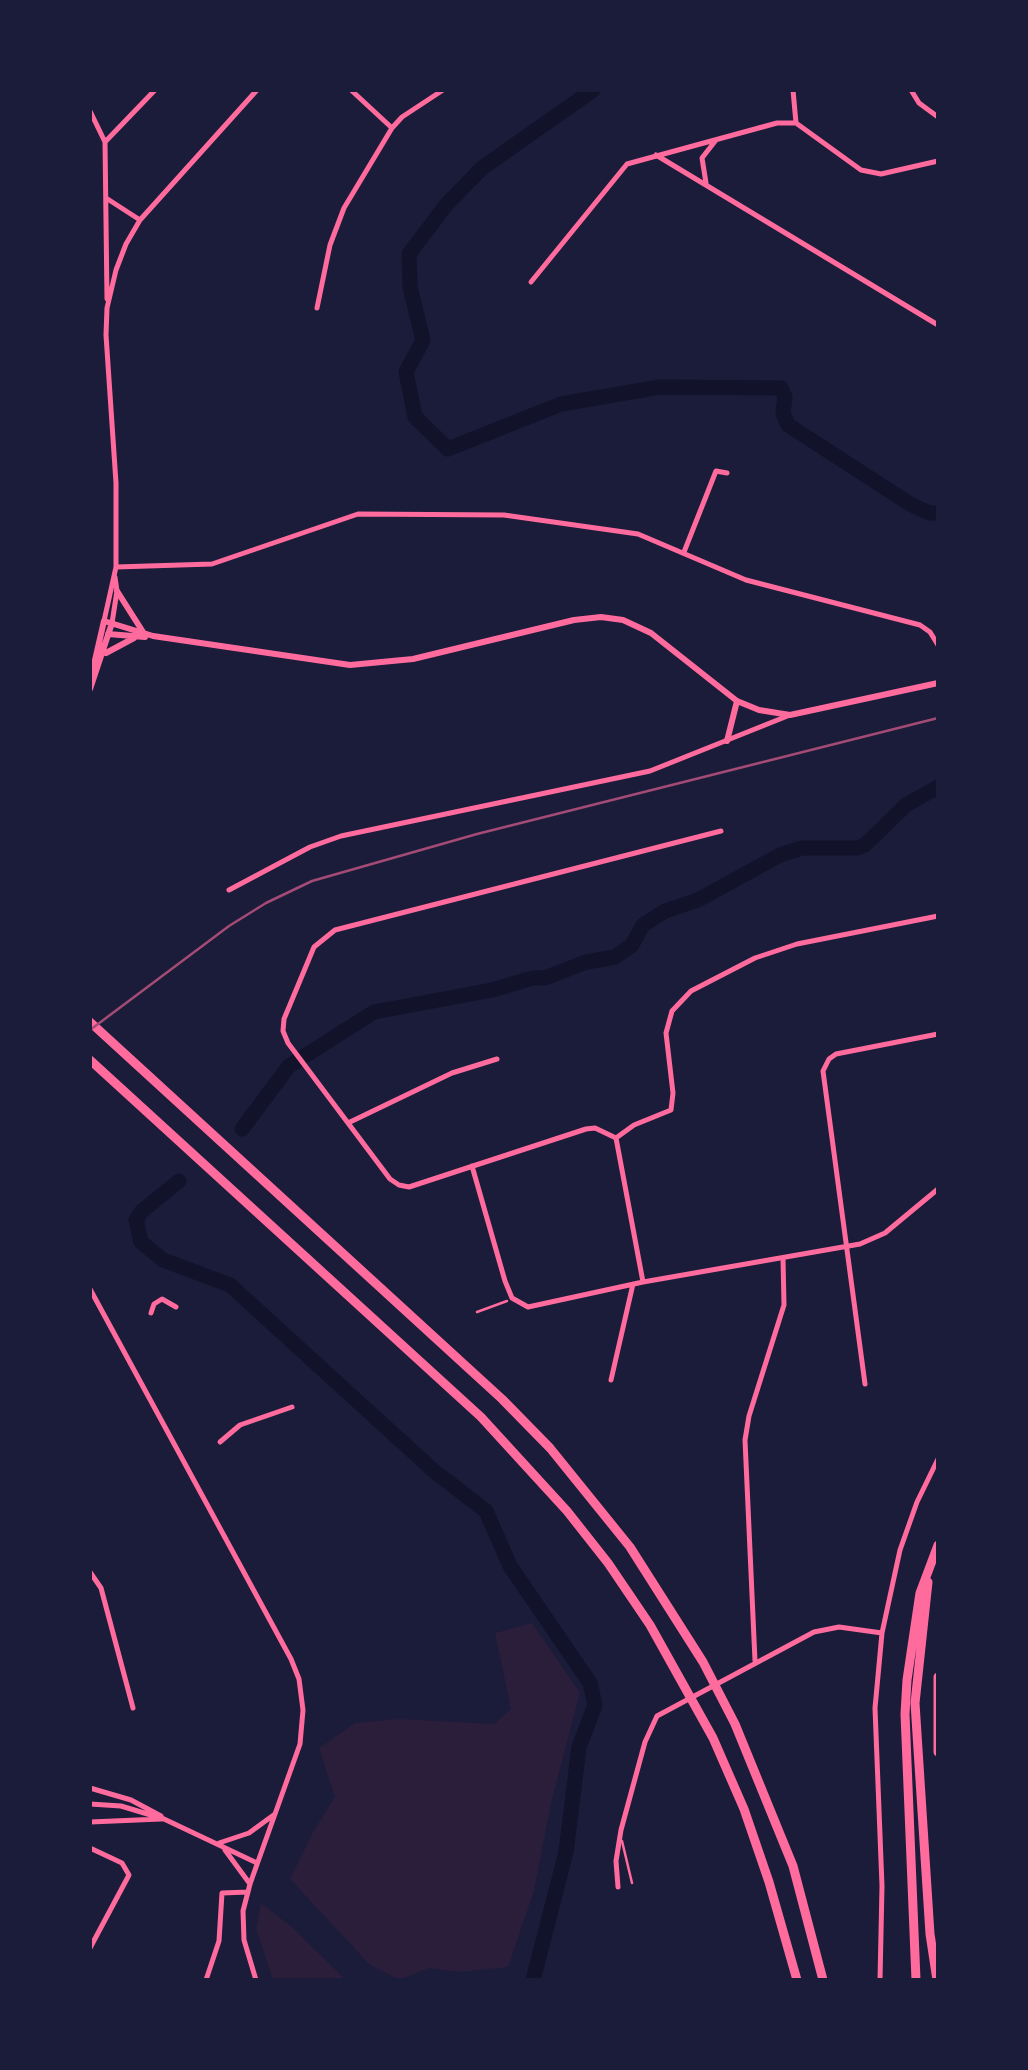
<!DOCTYPE html>
<style>
body{margin:0}
#map{position:relative;width:1028px;height:2070px;overflow:hidden;background:#1b1b3a;font-family:"Fira Sans Condensed",sans-serif}
canvas{display:block}
.frame{position:absolute;inset:0;border:92px solid #1b1b3a;pointer-events:none}
</style>
<div id="map">
<canvas width="1028" height="2070"></canvas>
<div class="frame"></div>
</div>
<script>
const g = document.querySelector('canvas').getContext('2d');
g.lineJoin = 'round';
function fillPath(path, color) { g.fillStyle = color; g.fill(path, 'evenodd'); }
const toPath = rows => new Path2D(rows.map(r => 'M' + r).join(''));
function strokePath(path, color, width, dash) { g.strokeStyle = color; g.lineWidth = width; g.lineCap = dash ? 'butt' : 'round'; g.setLineDash(dash || []); g.stroke(path); }
fillPath(toPath([
 [532,1623,580,1693,551,1803,534,1891,508,1967,461,1972,429,1968,399,1980,369,1964,290,1879,313,1832,335,1797,319,1748,355,1723,399,1719,494,1724,511,1709,495,1633],
 [261,1903,292,1927,346,1980,273,1980,256,1928]
]), '#2a1e3b');
strokePath(toPath([
 [593,90,482,168,446,205,409,254,410,287,423,340,406,372,415,417,448,449,561,404,660,387,781,388,785,397,783,413,788,425,910,504,929,513,938,513],
 [242,1129,289,1066,374,1012,492,990,533,978,545,978,586,962,615,957,632,945,643,925,665,911,698,900,780,855,802,848,857,848,865,845,906,805,938,787],
 [179,1181,142,1211,136,1220,141,1242,163,1260,230,1285,434,1471,486,1511,510,1566,590,1683,595,1705,579,1747,566,1852,533,1980]
]), '#12122b', 15);
strokePath(toPath([
 [477,1312,507,1301]
]), '#ff6b9d', 2.5);
strokePath(toPath([
 [622,1841,632,1883]
]), '#ff6b9d', 2.5);
strokePath(toPath([
 [351,90,392,128],
 [793,90,796,123,861,170,881,174,938,161],
 [911,90,919,103,938,117],
 [90,111,105,142,107,299],
 [105,142,155,90],
 [656,155,938,325],
 [706,183,702,158,716,140],
 [106,198,140,220],
 [531,282,627,164,777,123,796,123],
 [317,308,330,245,344,208,392,128,402,117,443,90],
 [684,552,716,471,727,473],
 [116,567,212,564,358,514,504,515,638,534,746,580,920,625,930,632,938,645],
 [104,621,116,567,116,483,106,335,107,308,116,270,126,244,140,220,257,90],
 [112,623,117,591,115,577],
 [229,890,310,847,341,836,650,771,790,715],
 [348,1123,452,1073,497,1059],
 [616,1138,595,1128,586,1129,409,1187,399,1185,390,1179,288,1043,283,1031,284,1019,314,947,335,930,721,831],
 [616,1138,634,1125,671,1110,673,1093,666,1033,672,1011,691,991,755,958,797,944,938,916],
 [616,1138,643,1282],
 [472,1166,505,1281,512,1298,528,1307,643,1282,860,1244,885,1233,938,1189],
 [90,1289,291,1659,299,1679,303,1710,300,1744,250,1884,243,1911,244,1940,256,1980],
 [151,1313,154,1304,162,1299,176,1307],
 [611,1380,633,1284],
 [865,1384,823,1071,829,1059,836,1054,938,1034],
 [220,1442,240,1425,292,1407],
 [90,1572,101,1588,133,1708],
 [755,1661,745,1440,749,1416,784,1305,783,1258],
 [90,1788,131,1800,161,1816],
 [90,1804,121,1806,164,1819,257,1863],
 [90,1822,161,1819],
 [219,1843,249,1833,275,1814],
 [90,1848,122,1863,129,1875,90,1948],
 [225,1850,250,1884],
 [618,1887,616,1861,621,1830,645,1742,657,1716,814,1632,839,1627,882,1633],
 [206,1980,219,1941,222,1893,248,1892],
 [880,1980,882,1886,875,1708,882,1633,900,1550,917,1502,938,1459]
]), '#ff6b9d', 5);
strokePath(toPath([
 [117,591,143,632],
 [108,634,145,637],
 [106,653,134,638],
 [90,682,104,621,153,636,350,665,413,659,574,620,601,617,623,620,651,633,737,701,759,710,790,715,938,683],
 [90,689,112,623],
 [727,741,737,701]
]), '#ff6b9d', 6);
strokePath(toPath([
 [90,1022,502,1399,550,1448,630,1547,703,1662,735,1724,793,1866,823,1980],
 [90,1060,481,1417,567,1511,608,1563,650,1625,713,1738,744,1809,769,1882,797,1980],
 [928,1582,915,1703,930,1934,937,1980],
 [938,1677,938,1752],
 [916,1980,905,1714,907,1680,920,1593,938,1545]
]), '#ff6b9d', 9);
strokePath(toPath([
 [90,1030,229,926,266,903,312,881,477,834,938,718]
]), '#a44b75', 2.5);
</script>
